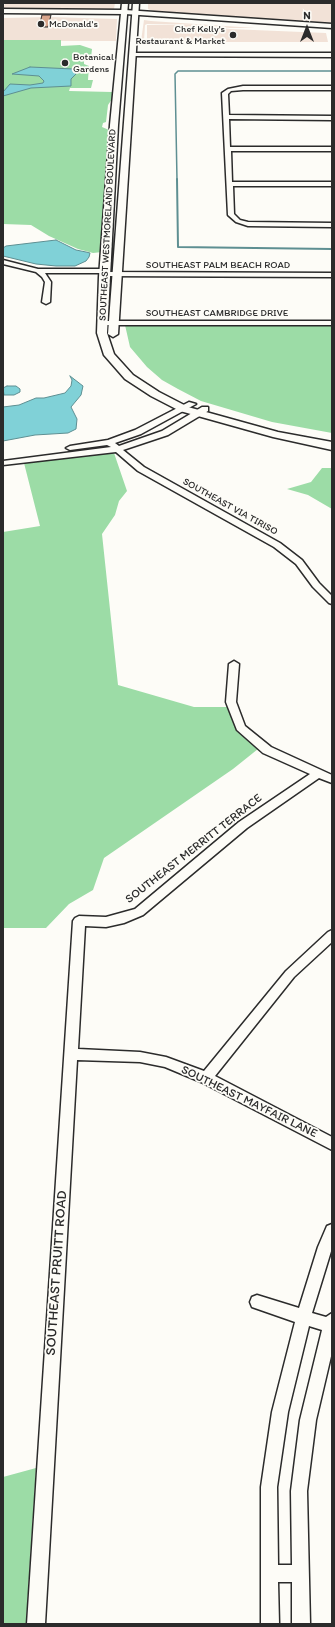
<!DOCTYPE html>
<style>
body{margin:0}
#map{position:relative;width:335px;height:1627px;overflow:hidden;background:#fdfcf7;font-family:Itim,sans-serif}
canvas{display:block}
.frame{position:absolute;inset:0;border:4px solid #2b2b2b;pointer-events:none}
.north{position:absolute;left:287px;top:8px;width:40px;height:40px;-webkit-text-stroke:3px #fdfcf7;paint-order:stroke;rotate:0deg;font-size:11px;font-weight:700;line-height:16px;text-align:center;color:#2b2b2b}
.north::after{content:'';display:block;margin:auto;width:14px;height:18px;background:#2b2b2b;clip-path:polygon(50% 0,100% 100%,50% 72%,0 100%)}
</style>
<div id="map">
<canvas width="335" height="1627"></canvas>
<div class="frame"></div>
<div class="north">N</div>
</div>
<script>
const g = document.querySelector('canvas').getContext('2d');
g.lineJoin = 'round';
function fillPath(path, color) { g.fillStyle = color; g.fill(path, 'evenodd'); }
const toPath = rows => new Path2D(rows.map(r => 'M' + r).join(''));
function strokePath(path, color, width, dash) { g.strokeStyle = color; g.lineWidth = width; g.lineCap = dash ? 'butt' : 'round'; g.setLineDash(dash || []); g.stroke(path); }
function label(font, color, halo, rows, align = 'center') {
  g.font = font + ' Itim,sans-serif'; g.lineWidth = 3.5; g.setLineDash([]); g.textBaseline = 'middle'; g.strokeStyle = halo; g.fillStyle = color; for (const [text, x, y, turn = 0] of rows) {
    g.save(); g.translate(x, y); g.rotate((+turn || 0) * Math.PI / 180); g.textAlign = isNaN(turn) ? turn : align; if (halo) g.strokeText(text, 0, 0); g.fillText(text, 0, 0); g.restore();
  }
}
fillPath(toPath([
 [5,3,115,3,114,9,3,9],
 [148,3,332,3,332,23,153,11,148,9],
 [49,17,117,19,116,41,3,41,3,18],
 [144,20,151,21,255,28,230,28,202,25,147,24,145,25,144,41,141,41],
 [147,25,202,25,230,29,326,33,328,42,147,42]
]), '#f2e2d7');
fillPath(toPath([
 [3,40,61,40,61,46,80,45,92,49,91,58,84,61,84,64,89,66,88,80,93,80,91,88,70,88,69,91,112,92,112,99,108,105,106,122,103,123,102,127,109,130,102,252,93,253,78,249,49,236,31,225,3,224],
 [125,325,332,325,332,433,272,422,201,401,178,389,162,380,147,367,130,347],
 [114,453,127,491,119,501,115,515,102,534,118,685,194,707,227,707,237,731,258,749,233,769,104,858,93,890,69,904,46,928,3,928,3,532,40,526,24,463],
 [322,468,332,468,332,509,308,495,287,489,311,482],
 [36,1468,26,1624,3,1624,3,1477]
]), '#9cdca6');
const water = toPath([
 [30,67,73,69,76,74,71,79,71,86,31,88,3,96,3,92,10,84,30,85,43,83,44,81,39,76,12,74,30,67],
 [56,240,76,250,86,252,90,253,89,257,86,261,75,266,56,266,36,264,3,256,3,248,6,246,56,240],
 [70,376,83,386,81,395,71,407,77,419,76,429,68,433,35,435,3,441,3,407,19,405,36,398,44,398,65,393,71,386,72,380,70,376],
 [7,386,16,386,20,389,20,392,14,395,4,395,3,388,7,386]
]);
fillPath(water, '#80d1d7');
strokePath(water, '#5e8f92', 1);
strokePath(toPath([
 [177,180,175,74,178,71,332,71]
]), '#5e8f92', 1.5);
strokePath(toPath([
 [177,179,178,247,332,249]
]), '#5e8f92', 2);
const building = toPath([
 [42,15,51,15,48,27,39,27,42,15]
]);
fillPath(building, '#d8a58c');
strokePath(building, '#2b2b2b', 1);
const street = toPath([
 [133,53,332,53,332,57,131,56,133,53],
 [243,86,332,86,332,90,243,90,231,91,228,94,229,115,332,116,332,120,229,119,230,147,332,147,332,151,231,151,232,182,332,182,332,186,233,186,234,214,240,220,248,222,332,223,332,227,248,226,236,222,228,215,222,93,228,89,243,86],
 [3,260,38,269,104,269,106,270,107,272,332,273,332,277,104,276,102,275,101,273,45,273,51,282,50,302,46,304,42,302,45,282,42,277,36,272,3,264,3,260],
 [99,321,332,321,332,325,99,325,99,321],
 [189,402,196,404,141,434,115,443,119,446,162,431,202,407,208,407,208,411,168,435,123,450,144,467,280,543,302,560,319,583,332,596,332,604,329,603,313,587,296,564,274,547,138,471,116,452,3,465,3,461,111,447,107,445,70,450,66,448,70,446,108,440,135,430,189,402],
 [234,661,239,664,236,702,245,726,271,747,332,775,332,783,319,778,247,828,143,915,124,923,106,927,85,926,78,1049,140,1052,166,1057,204,1071,286,971,328,932,332,930,332,942,294,977,215,1076,332,1137,332,1150,201,1082,165,1067,140,1062,77,1060,45,1624,27,1624,73,921,75,918,79,916,106,917,135,909,239,822,310,774,263,753,237,730,226,702,229,664,234,661],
 [332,1224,332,1248,312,1313,326,1317,332,1313,332,1352,316,1420,307,1491,310,1624,292,1624,292,1582,278,1582,279,1624,261,1624,261,1487,272,1412,295,1322,252,1307,250,1302,252,1297,257,1295,299,1308,318,1247,327,1226,332,1224],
 [309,1326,322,1330,300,1420,291,1491,292,1565,278,1565,277,1487,288,1412,309,1326]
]);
const secondary = toPath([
 [122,3,128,3,118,125,107,333,114,354,133,375,159,392,188,407,278,432,332,442,332,450,273,437,180,411,151,396,125,379,104,355,97,333,99,277,110,125,122,3],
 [133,3,139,3,118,334,113,337,108,334,133,3]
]);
const primary = toPath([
 [3,9,125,10,332,24,332,28,125,14,3,13,3,9]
]);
strokePath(street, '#2b2b2b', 3);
strokePath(secondary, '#2b2b2b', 3);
strokePath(primary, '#2b2b2b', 3);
fillPath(street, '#fdfcf7');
fillPath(secondary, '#fdfcf7');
fillPath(primary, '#fdfcf7');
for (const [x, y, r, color] of [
 [41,24,4,"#2b2b2b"],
 [233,35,4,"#2b2b2b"],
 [65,63,4,"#2b2b2b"]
]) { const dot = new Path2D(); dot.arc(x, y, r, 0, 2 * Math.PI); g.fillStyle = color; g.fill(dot); strokePath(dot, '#fdfcf7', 1.5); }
label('10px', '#2b2b2b', '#fdfcf7', [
 ["McDonald's",49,24],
 ["Chef Kelly's",225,29,"right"],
 ["Restaurant & Market",225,41,"right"],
 ["Botanical",73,57],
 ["Gardens",73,69]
], 'left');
label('10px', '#2b2b2b', '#fdfcf7', [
 ["SOUTHEAST WESTMORELAND BOULEVARD",108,225,-87],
 ["SOUTHEAST PALM BEACH ROAD",218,265],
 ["SOUTHEAST CAMBRIDGE DRIVE",217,313],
 ["SOUTHEAST VIA TIRISO",230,507,29]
]);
label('12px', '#2b2b2b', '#fdfcf7', [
 ["SOUTHEAST MERRITT TERRACE",194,849,-38],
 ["SOUTHEAST MAYFAIR LANE",249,1102,26]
]);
label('14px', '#2b2b2b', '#fdfcf7', [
 ["SOUTHEAST PRUITT ROAD",57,1273,-86]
]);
</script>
